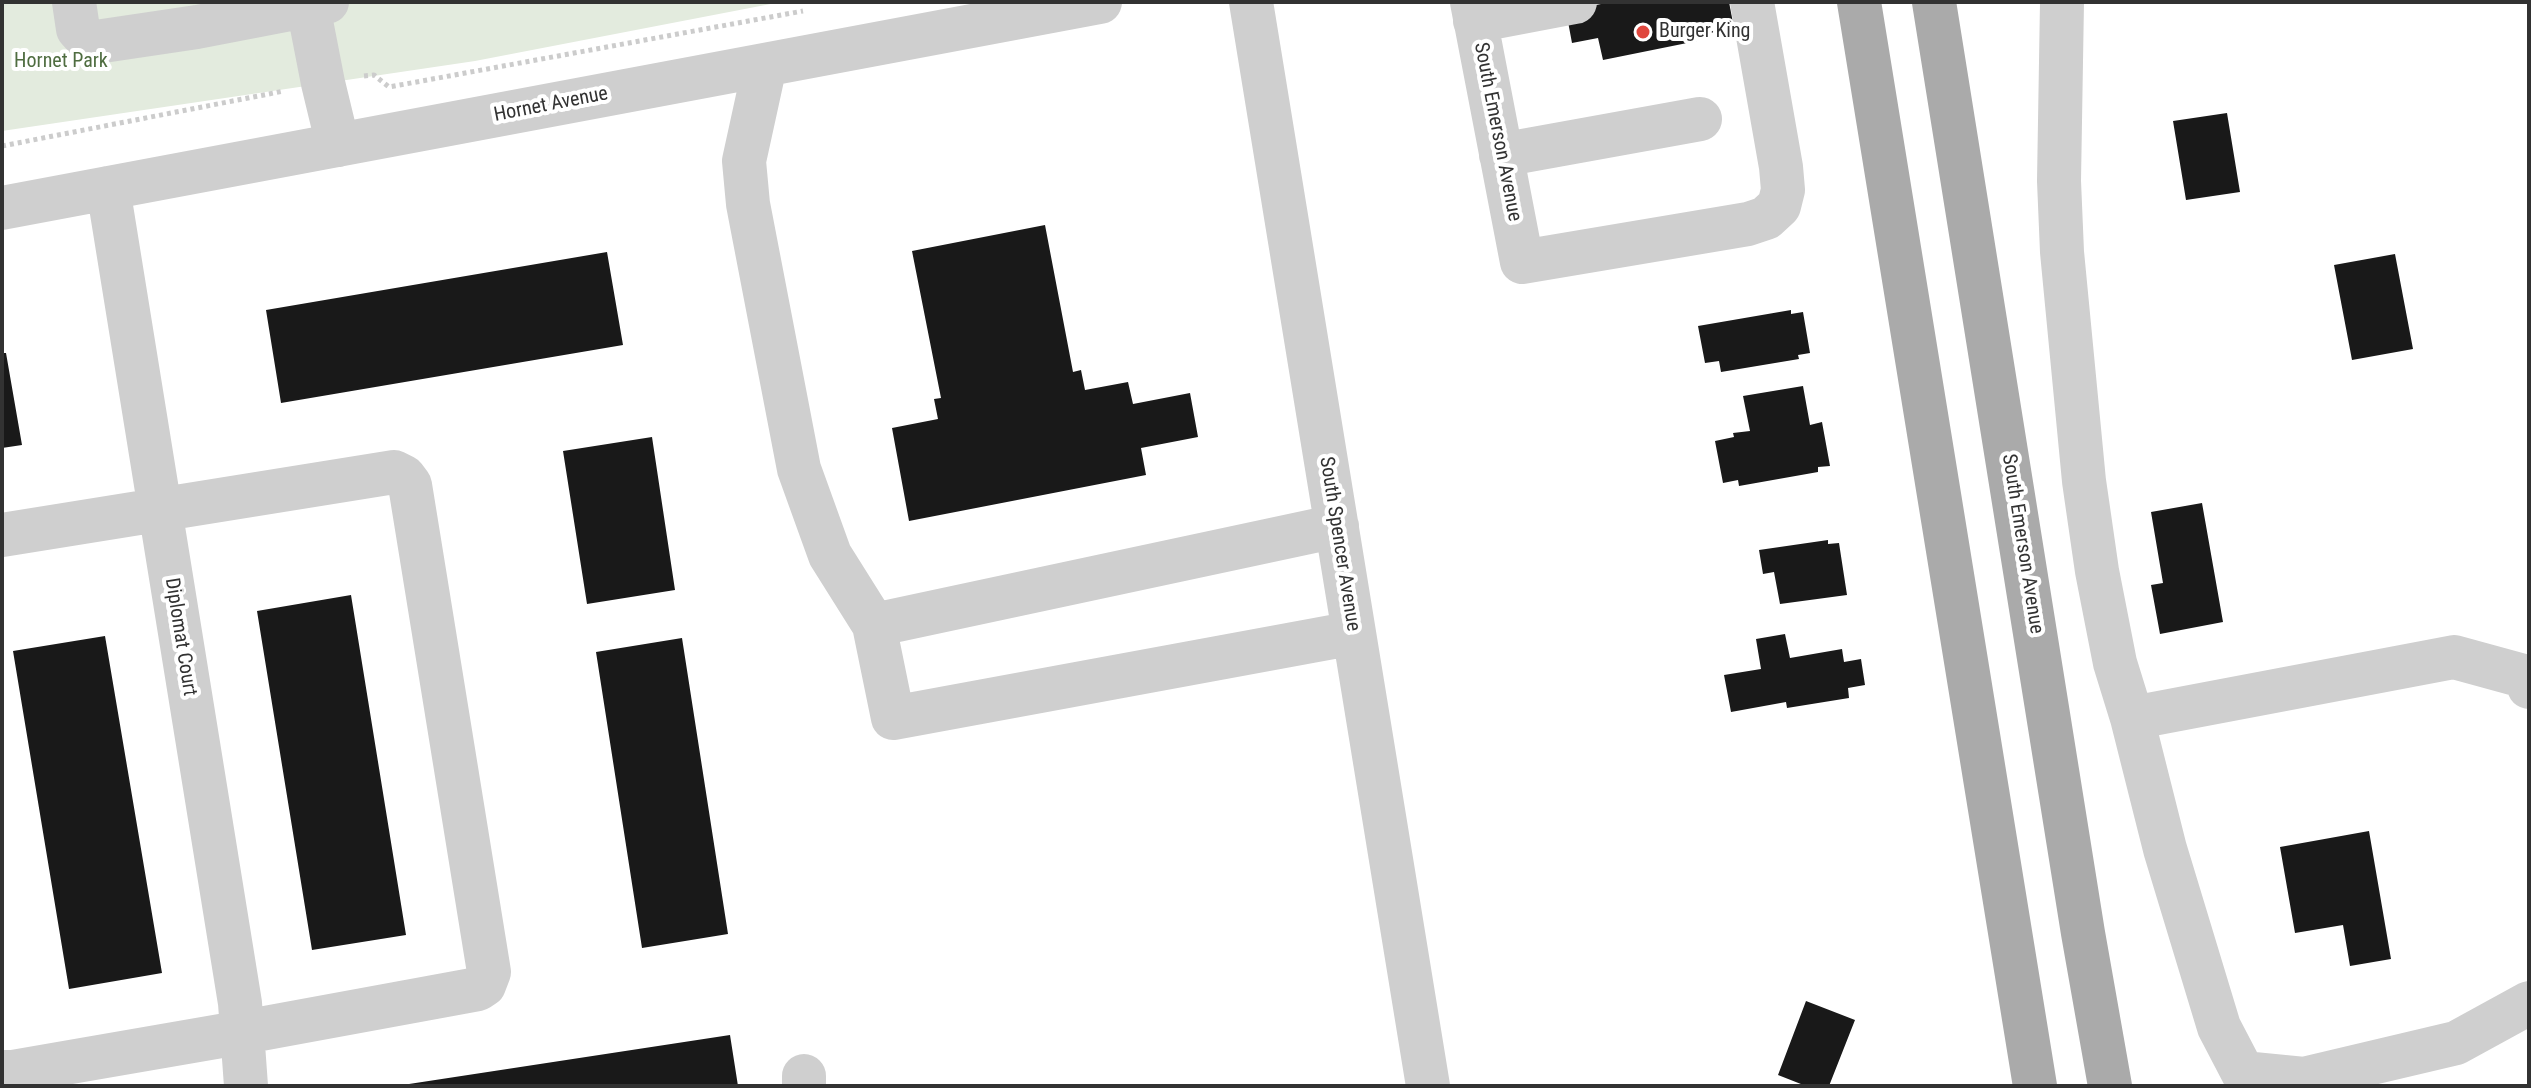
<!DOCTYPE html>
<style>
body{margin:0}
#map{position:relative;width:2531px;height:1088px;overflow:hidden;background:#fff;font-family:"Roboto Condensed",sans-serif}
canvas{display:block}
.frame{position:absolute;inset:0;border:4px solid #323232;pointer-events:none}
</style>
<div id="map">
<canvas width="2531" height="1088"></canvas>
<div class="frame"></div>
</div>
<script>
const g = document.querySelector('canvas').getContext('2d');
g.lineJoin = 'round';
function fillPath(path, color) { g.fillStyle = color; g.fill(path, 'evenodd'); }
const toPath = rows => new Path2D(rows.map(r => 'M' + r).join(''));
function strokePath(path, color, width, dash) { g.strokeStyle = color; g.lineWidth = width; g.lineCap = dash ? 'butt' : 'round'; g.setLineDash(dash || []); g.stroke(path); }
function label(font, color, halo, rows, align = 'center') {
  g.font = font + ' "Roboto Condensed",sans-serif'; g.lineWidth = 8; g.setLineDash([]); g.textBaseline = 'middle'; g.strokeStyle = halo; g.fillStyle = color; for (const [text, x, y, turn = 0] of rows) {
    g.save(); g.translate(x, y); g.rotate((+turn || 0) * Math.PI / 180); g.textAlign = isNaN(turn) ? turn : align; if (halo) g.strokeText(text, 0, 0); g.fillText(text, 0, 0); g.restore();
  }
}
fillPath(toPath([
 [2,2,781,2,475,61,2,131]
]), '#e3ebde');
fillPath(toPath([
 [1611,2,1729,2,1734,28,1696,36,1697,41,1603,60,1598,38,1572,43,1566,11],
 [2227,113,2240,192,2186,200,2173,121],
 [1045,225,1073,372,1081,370,1085,390,1128,382,1133,404,1190,393,1198,437,1141,448,1146,475,909,521,892,428,938,419,934,399,941,398,912,251],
 [607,252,623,345,281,403,266,310],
 [2395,254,2413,349,2352,360,2334,265],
 [1791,310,1791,314,1803,312,1810,353,1798,355,1799,359,1721,372,1719,361,1705,363,1698,326],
 [2,353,6,353,22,445,2,448],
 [1803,386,1810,425,1822,422,1830,466,1818,467,1818,472,1739,486,1738,480,1723,483,1715,441,1734,437,1733,433,1750,431,1743,396],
 [652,437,675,590,587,604,563,451],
 [2202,503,2223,622,2160,634,2151,585,2163,583,2151,512],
 [1828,540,1828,544,1839,543,1847,595,1780,604,1774,572,1763,574,1759,550],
 [351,595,406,935,312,950,257,611],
 [1785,634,1790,658,1842,649,1844,662,1861,659,1865,685,1848,688,1849,698,1787,708,1786,702,1731,712,1724,675,1761,669,1756,639],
 [105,636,162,973,69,989,13,651],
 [682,638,728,934,642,948,596,652],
 [2369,831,2391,959,2350,966,2343,925,2295,933,2280,847],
 [1806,1001,1855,1020,1829,1086,1806,1086,1778,1075],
 [730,1035,738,1086,409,1086,409,1084]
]), '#191919');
strokePath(toPath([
 [364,76,374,75,389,87,803,11],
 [2,146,284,91]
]), '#ccc', 5, [4, 4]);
strokePath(toPath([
 [74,2,78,29,87,39,96,42,197,27,327,2],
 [1251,2,1428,1086],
 [1472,2,1522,262,1748,224,1766,218,1779,206,1783,190,1781,167,1752,2],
 [2062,2,2059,181,2062,252,2084,481,2097,571,2115,663,2132,718,2165,849,2219,1027,2243,1073,2304,1079,2456,1043,2529,1003],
 [308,6,323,83,338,145],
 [1475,21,1575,2],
 [765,65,744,161,748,204,799,469,830,555,874,625],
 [1501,155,1700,119],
 [108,188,240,1003,246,1086],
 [2,208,1100,2],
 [1337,526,874,625,893,718,1354,633],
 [2,535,394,472,404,477,410,485,489,972,484,985,478,989,244,1032,13,1072,2,1072],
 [2132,718,2454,657,2527,677,2529,687],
 [804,1086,804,1076]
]), '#cfcfcf', 44);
strokePath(toPath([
 [1859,2,2035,1086],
 [1934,2,2083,933,2110,1086]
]), '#aaa', 44);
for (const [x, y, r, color] of [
 [1643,32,8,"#df473e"]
]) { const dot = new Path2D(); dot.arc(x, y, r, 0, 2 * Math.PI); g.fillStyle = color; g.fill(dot); strokePath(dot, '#fff', 3); }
label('20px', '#323232', '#fff', [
 ["Burger King",1659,32]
], 'left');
label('20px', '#4f6d40', '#fff', [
 ["Hornet Park",61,62]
]);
label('20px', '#323232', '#fff', [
 ["Hornet Avenue",551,105,-11],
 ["South Emerson Avenue",1497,132,79],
 ["South Spencer Avenue",1339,544,81],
 ["South Emerson Avenue",2022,544,81],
 ["Diplomat Court",180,637,81]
]);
</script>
